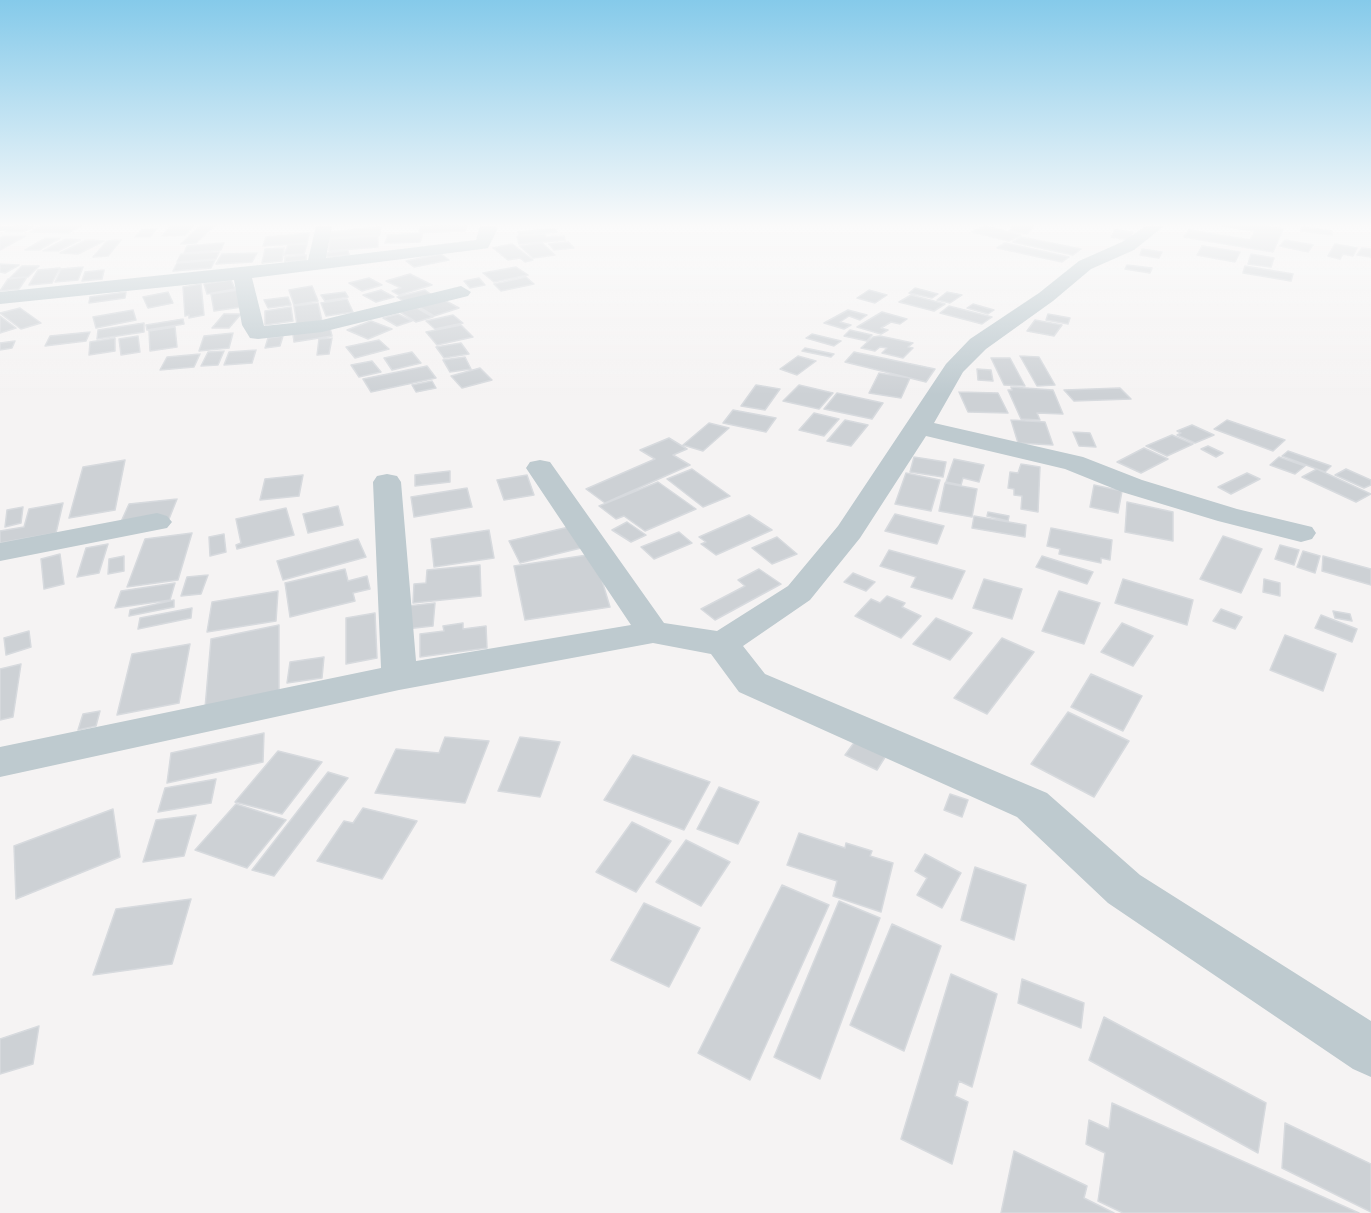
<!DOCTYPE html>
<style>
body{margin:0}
canvas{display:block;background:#f5f3f3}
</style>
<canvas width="1371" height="1213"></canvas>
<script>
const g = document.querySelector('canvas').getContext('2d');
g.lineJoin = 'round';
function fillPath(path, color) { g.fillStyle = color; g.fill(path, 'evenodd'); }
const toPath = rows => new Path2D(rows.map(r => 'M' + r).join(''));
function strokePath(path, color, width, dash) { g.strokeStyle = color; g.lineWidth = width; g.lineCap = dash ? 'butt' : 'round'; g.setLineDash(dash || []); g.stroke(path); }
const building = toPath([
 [16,226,33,227,22,232,5,232,16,226],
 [42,226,81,226,68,233,30,232,42,226],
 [171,226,193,226,185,235,162,236,171,226],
 [200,226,214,226,196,243,181,244,200,226],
 [467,226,465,231,419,233,420,227,467,226],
 [985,226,1021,235,1009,241,972,232,985,226],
 [1013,226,1033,226,1027,234,1009,231,1013,226],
 [1223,226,1265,226,1283,229,1273,252,1184,237,1189,230,1250,240,1255,231,1223,226],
 [381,227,380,235,329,238,331,232,381,227],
 [1302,227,1332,231,1332,235,1301,231,1302,227],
 [156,229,150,237,135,237,142,230,156,229],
 [555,229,557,232,519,235,518,232,555,229],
 [1115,230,1133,232,1129,240,1111,237,1115,230],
 [309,233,307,243,263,246,266,237,309,233],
 [423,233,420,242,385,243,388,235,423,233],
 [545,234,546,237,564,236,565,240,519,244,517,236,545,234],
 [4,236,25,236,0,250,0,238,4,236],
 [378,236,378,247,329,251,330,239,378,236],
 [1021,237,1081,249,1073,255,1013,242,1021,237],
 [46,238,60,238,39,250,25,250,46,238],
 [66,239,80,240,58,251,43,251,66,239],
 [86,240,104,241,78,254,60,253,86,240],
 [121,240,108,256,93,257,107,241,121,240],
 [1285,240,1313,245,1308,252,1280,246,1285,240],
 [568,242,574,248,554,250,549,244,568,242],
 [224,243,221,250,184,253,187,246,224,243],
 [542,243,555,255,533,258,520,246,542,243],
 [1005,243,1069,257,1062,262,997,248,1005,243],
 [307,244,304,254,284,255,288,245,307,244],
 [512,244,533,260,525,262,520,258,508,260,493,248,512,244],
 [1335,244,1357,248,1353,256,1343,254,1340,259,1328,256,1335,244],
 [1202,246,1240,252,1235,262,1197,255,1202,246],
 [284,248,282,261,262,263,265,249,284,248],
 [1362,248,1371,249,1371,257,1357,255,1362,248],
 [1142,249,1162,252,1159,258,1140,255,1142,249],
 [348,250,349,255,327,257,327,253,348,250],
 [219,252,216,259,177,262,181,254,219,252],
 [257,253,252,262,216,264,222,254,257,253],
 [441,254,449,260,414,267,406,261,441,254],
 [1251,254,1274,258,1271,267,1248,264,1251,254],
 [306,255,306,260,285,262,285,257,306,255],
 [215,260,211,268,173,271,177,263,215,260],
 [0,264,19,265,5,273,0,272,0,264],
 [1127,265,1152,268,1150,273,1125,269,1127,265],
 [22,266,39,266,28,277,10,278,22,266],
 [1245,266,1293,274,1291,281,1243,273,1245,266],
 [83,267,78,280,55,282,61,269,83,267],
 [516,267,528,275,494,282,483,273,516,267],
 [60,268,52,283,29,285,38,270,60,268],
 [104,270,102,279,82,281,85,272,104,270],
 [410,274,432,285,399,295,392,291,401,288,386,281,410,274],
 [27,277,19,289,0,291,8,279,27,277],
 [526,277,534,284,501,291,494,284,526,277],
 [369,278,382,285,362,291,349,283,369,278],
 [479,278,485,285,470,288,464,281,479,278],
 [231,280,235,289,207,294,204,284,231,280],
 [201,284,204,315,189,318,189,315,185,316,183,287,201,284],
 [312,286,318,301,294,305,289,290,312,286],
 [915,288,938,294,932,298,909,293,915,288],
 [238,290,242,307,214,311,211,294,238,290],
 [381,290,394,297,376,302,363,295,381,290],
 [425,290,433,296,406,303,397,297,425,290],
 [869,290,887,295,875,303,857,298,869,290],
 [126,292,125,298,89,303,90,297,126,292],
 [168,292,173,303,148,308,143,297,168,292],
 [345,292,348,297,325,301,321,295,345,292],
 [947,292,962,295,950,303,937,300,947,292],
 [911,295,945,304,934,311,899,302,911,295],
 [288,297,291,305,268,308,264,300,288,297],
 [347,299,353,312,326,316,321,303,347,299],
 [444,300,459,308,434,316,419,307,444,300],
 [318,303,322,321,297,325,294,306,318,303],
 [973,304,994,310,988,314,967,308,973,304],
 [949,306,992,317,982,324,940,313,949,306],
 [291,307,293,321,265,325,265,311,291,307],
 [20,308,41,323,21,329,0,313,20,308],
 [417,308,433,317,416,322,400,312,417,308],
 [133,310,136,320,96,328,93,317,133,310],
 [848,310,867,315,860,320,849,316,840,322,851,325,844,329,824,323,848,310],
 [882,312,907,319,900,324,891,322,881,328,888,330,881,334,857,327,882,312],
 [224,314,241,314,229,328,212,328,224,314],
 [398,314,412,321,397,326,383,318,398,314],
 [1048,314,1070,318,1068,324,1046,320,1048,314],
 [453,315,463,323,435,329,426,321,453,315],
 [0,316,16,328,0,333,0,316],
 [183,319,184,324,147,330,146,325,183,319],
 [1035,320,1062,325,1054,336,1027,331,1035,320],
 [371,321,392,329,368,339,347,330,371,321],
 [144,323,144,332,97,339,98,330,144,323],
 [461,325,473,337,437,345,426,332,461,325],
 [175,327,177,347,150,351,149,331,175,327],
 [330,328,332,336,294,342,293,334,330,328],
 [850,330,872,335,867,341,844,336,850,330],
 [90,332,86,341,45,346,50,336,90,332],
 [233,333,229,348,199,351,204,336,233,333],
 [812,334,841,341,834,346,806,338,812,334],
 [138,336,140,352,121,355,119,339,138,336],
 [283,336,280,346,265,348,268,338,283,336],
 [880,336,913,343,908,347,913,348,903,358,882,353,887,348,880,347,875,351,861,348,873,337,880,336],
 [115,338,115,351,89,355,90,342,115,338],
 [332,338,329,354,317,355,319,339,332,338],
 [379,340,389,349,355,358,346,347,379,340],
 [15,341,12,348,0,350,0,343,15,341],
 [461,343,469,354,444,358,436,347,461,343],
 [805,348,834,354,831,357,802,351,805,348],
 [256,350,252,363,224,365,229,352,256,350],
 [224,351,218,365,201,366,208,352,224,351],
 [412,352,421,363,392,370,384,358,412,352],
 [854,352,935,369,926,382,845,362,854,352],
 [200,354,194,367,160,370,167,357,200,354],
 [798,356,816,361,797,375,780,369,798,356],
 [1020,356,1039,357,1055,385,1037,386,1020,356],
 [465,357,471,369,450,372,443,360,465,357],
 [991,358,1010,358,1025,386,1004,385,991,358],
 [372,361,381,372,359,377,351,365,372,361],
 [427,366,436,378,371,392,363,379,427,366],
 [480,368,492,380,462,388,451,376,480,368],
 [977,369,991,370,993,381,978,380,977,369],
 [879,373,910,378,901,398,869,393,879,373],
 [432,381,436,388,416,392,412,385,432,381],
 [756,385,780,389,765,410,741,406,756,385],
 [799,385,833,393,819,409,783,401,799,385],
 [1011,387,1053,390,1063,414,1037,413,1040,420,1021,419,1008,390,1012,390,1011,387],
 [1120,388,1131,399,1074,401,1064,390,1120,388],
 [959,392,998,393,1008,413,968,412,959,392],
 [837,393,883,403,872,419,824,409,837,393],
 [733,410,776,418,766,432,723,423,733,410],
 [814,413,839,419,824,436,799,430,814,413],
 [845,420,868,425,851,446,827,441,845,420],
 [1011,420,1045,422,1053,445,1018,443,1011,420],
 [1227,420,1285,440,1273,451,1214,429,1227,420],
 [709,423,729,428,703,451,683,445,709,423],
 [1192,425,1214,435,1195,443,1177,435,1181,433,1177,431,1192,425],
 [1073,432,1090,433,1096,447,1079,446,1073,432],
 [1172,435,1193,444,1167,456,1146,446,1172,435],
 [669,438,687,449,673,455,690,465,605,503,586,489,655,459,640,450,669,438],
 [1208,446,1223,453,1216,457,1201,449,1208,446],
 [1144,448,1168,459,1141,473,1117,462,1144,448],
 [1288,451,1331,466,1325,472,1282,456,1288,451],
 [914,457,946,462,943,477,910,472,914,457],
 [1279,457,1305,466,1295,474,1270,465,1279,457],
 [954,459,984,465,979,482,963,478,961,485,946,482,954,459],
 [125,460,115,510,69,518,83,467,125,460],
 [1021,464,1040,467,1038,512,1021,509,1022,496,1014,495,1014,489,1008,488,1010,472,1018,473,1021,464],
 [692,469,730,496,703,507,667,479,692,469],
 [1317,469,1371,494,1356,502,1302,477,1317,469],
 [1346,469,1371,480,1371,485,1364,488,1335,475,1346,469],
 [450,471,450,482,415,486,415,475,450,471],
 [906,473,940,480,931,511,895,504,906,473],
 [1247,473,1260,479,1231,494,1218,487,1247,473],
 [303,475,299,496,260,500,265,479,303,475],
 [527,475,534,495,504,500,497,480,527,475],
 [658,482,696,509,645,531,624,516,616,519,599,506,658,482],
 [945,483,977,489,972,517,939,511,945,483],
 [1094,485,1122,491,1118,513,1090,507,1094,485],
 [467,488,472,507,414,517,411,497,467,488],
 [177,499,169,519,120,524,129,504,177,499],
 [1127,502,1173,512,1173,541,1125,532,1127,502],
 [63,503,56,533,0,543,0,531,24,527,29,509,63,503],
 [338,506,343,525,308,533,303,514,338,506],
 [23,507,21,523,5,527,7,510,23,507],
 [286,508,294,535,237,549,236,545,241,543,236,519,286,508],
 [988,512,1009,516,1008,521,987,516,988,512],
 [895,514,944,526,937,544,885,531,895,514],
 [749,515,772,530,716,555,701,544,706,542,699,537,749,515],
 [974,516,1026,525,1025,537,972,528,974,516],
 [627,522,646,535,631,542,612,530,627,522],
 [573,526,585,547,520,563,509,541,573,526],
 [1051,528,1112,540,1110,560,1101,558,1101,563,1059,554,1060,549,1047,546,1051,528],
 [489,530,494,558,434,567,431,539,489,530],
 [679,532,692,543,654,559,641,547,679,532],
 [192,533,178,580,127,587,145,539,192,533],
 [224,534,226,552,210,556,209,537,224,534],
 [1223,536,1262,549,1241,593,1200,579,1223,536],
 [777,537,797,554,772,564,752,548,777,537],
 [358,539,366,557,283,580,277,561,358,539],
 [108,544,99,573,77,577,86,548,108,544],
 [1280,545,1299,550,1294,565,1275,559,1280,545],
 [889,550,965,571,952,599,911,587,916,577,880,566,889,550],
 [1303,551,1320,556,1315,573,1297,567,1303,551],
 [60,554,64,584,44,589,41,559,60,554],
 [594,554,610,607,525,620,514,566,594,554],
 [124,556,124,571,108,574,109,559,124,556],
 [1042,556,1093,572,1087,584,1036,567,1042,556],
 [1323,556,1371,569,1371,585,1322,571,1323,556],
 [480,565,481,596,413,603,414,584,426,583,427,570,480,565],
 [345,569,348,581,367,576,370,589,353,593,355,601,290,617,285,583,345,569],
 [759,569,781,584,715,620,701,609,745,586,738,580,759,569],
 [853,573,875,582,866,591,844,582,853,573],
 [208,575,201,594,181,596,187,577,208,575],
 [984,579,1022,589,1012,619,973,608,984,579],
 [1123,579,1193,600,1187,625,1115,603,1123,579],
 [1264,579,1280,583,1280,596,1263,592,1264,579],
 [175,583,170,600,115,608,121,591,175,583],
 [278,591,276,621,207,632,212,602,278,591],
 [1059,591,1100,603,1084,644,1042,631,1059,591],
 [887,596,905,603,902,607,921,616,901,638,855,616,871,599,880,603,887,596],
 [174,600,174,607,129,616,130,610,174,600],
 [435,603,433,626,406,629,408,606,435,603],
 [192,608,191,618,138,629,140,618,192,608],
 [1221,609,1242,617,1235,629,1213,621,1221,609],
 [1333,611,1350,614,1352,621,1335,618,1333,611],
 [375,613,377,658,346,664,346,618,375,613],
 [1321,615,1357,629,1352,642,1315,628,1321,615],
 [936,618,972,633,950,660,913,644,936,618],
 [463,623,463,629,486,626,487,648,420,657,420,634,444,631,443,626,463,623],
 [1122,623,1153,636,1133,666,1101,652,1122,623],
 [279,625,279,692,205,708,211,639,279,625],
 [29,631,31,647,6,655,4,638,29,631],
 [1285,635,1336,654,1323,691,1270,670,1285,635],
 [1002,638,1034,652,987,714,954,698,1002,638],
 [190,644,179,703,117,715,132,654,190,644],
 [324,657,322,678,287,683,290,662,324,657],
 [21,664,13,717,0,720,0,669,21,664],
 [1091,674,1142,696,1123,731,1071,707,1091,674],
 [100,711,96,726,78,730,83,714,100,711],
 [1068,712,1129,741,1094,797,1031,764,1068,712],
 [264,733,263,762,167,783,171,753,264,733],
 [445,737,489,741,465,803,375,793,396,749,439,753,445,737],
 [520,737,560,742,540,797,498,791,520,737],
 [856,740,887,754,877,770,845,755,856,740],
 [278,751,322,762,282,814,235,802,278,751],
 [633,755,710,782,684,830,604,800,633,755],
 [328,772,348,778,274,876,252,870,328,772],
 [216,779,211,803,158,812,165,788,216,779],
 [719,787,759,802,738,844,697,829,719,787],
 [950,794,968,800,962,817,944,810,950,794],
 [236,804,286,820,247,868,195,850,236,804],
 [363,808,417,821,382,879,317,861,344,821,353,823,363,808],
 [113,809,120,857,16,899,14,846,113,809],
 [196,815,184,856,143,862,156,820,196,815],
 [632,822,671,841,636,892,596,872,632,822],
 [799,833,845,848,846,843,872,851,870,856,893,863,881,912,833,896,837,881,787,865,799,833],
 [686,840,730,862,701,906,656,882,686,840],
 [925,854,961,873,942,908,917,895,927,878,915,871,925,854],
 [975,867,1026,885,1014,940,961,920,975,867],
 [782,885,829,905,750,1080,698,1053,782,885],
 [191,899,172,964,93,975,116,909,191,899],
 [839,901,880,918,820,1079,774,1057,839,901],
 [644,903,700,928,669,987,611,960,644,903],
 [892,924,941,946,904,1051,850,1025,892,924],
 [951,974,997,994,972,1087,959,1081,955,1096,968,1102,952,1164,901,1139,951,974],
 [1022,979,1084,1003,1081,1028,1018,1003,1022,979],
 [1104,1017,1266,1103,1258,1153,1089,1060,1104,1017],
 [39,1026,33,1064,0,1074,0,1039,39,1026],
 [1112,1103,1359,1213,1123,1213,1098,1201,1105,1153,1086,1144,1089,1120,1109,1129,1112,1103],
 [1285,1123,1371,1164,1371,1212,1282,1168,1285,1123],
 [1014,1151,1087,1186,1084,1198,1114,1213,1001,1213,1014,1151]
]);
fillPath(building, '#cdd1d5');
strokePath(building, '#d7dade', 1.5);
fillPath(toPath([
 [0,226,15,226,13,230,0,231,0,226],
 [316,226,332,226,326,258,476,240,480,226,496,226,497,230,488,248,482,249,252,278,264,326,322,320,461,286,471,292,468,296,322,332,258,339,250,338,242,325,234,280,0,304,0,292,308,260,316,226],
 [1146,226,1164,226,1134,250,1091,269,1053,301,986,349,963,372,934,423,1083,457,1142,480,1237,509,1312,527,1316,533,1312,539,1301,542,1218,521,1122,492,1065,469,926,436,860,538,810,600,743,646,765,674,1047,793,1140,875,1371,1021,1371,1077,1353,1069,1108,903,1017,817,739,692,711,654,653,643,399,690,0,777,0,747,381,668,373,482,377,476,387,474,397,476,401,482,416,661,631,625,526,468,530,462,540,460,550,462,664,623,717,631,788,586,838,526,946,364,970,339,1039,293,1079,261,1122,242,1146,226],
 [157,513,167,516,172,522,167,528,0,561,0,543,157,513]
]), '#becacf');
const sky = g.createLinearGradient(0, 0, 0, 395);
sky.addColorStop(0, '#85caea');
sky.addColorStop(0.57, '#fafafa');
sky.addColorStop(1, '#fafafa00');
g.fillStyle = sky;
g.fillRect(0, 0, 1371, 395);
</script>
